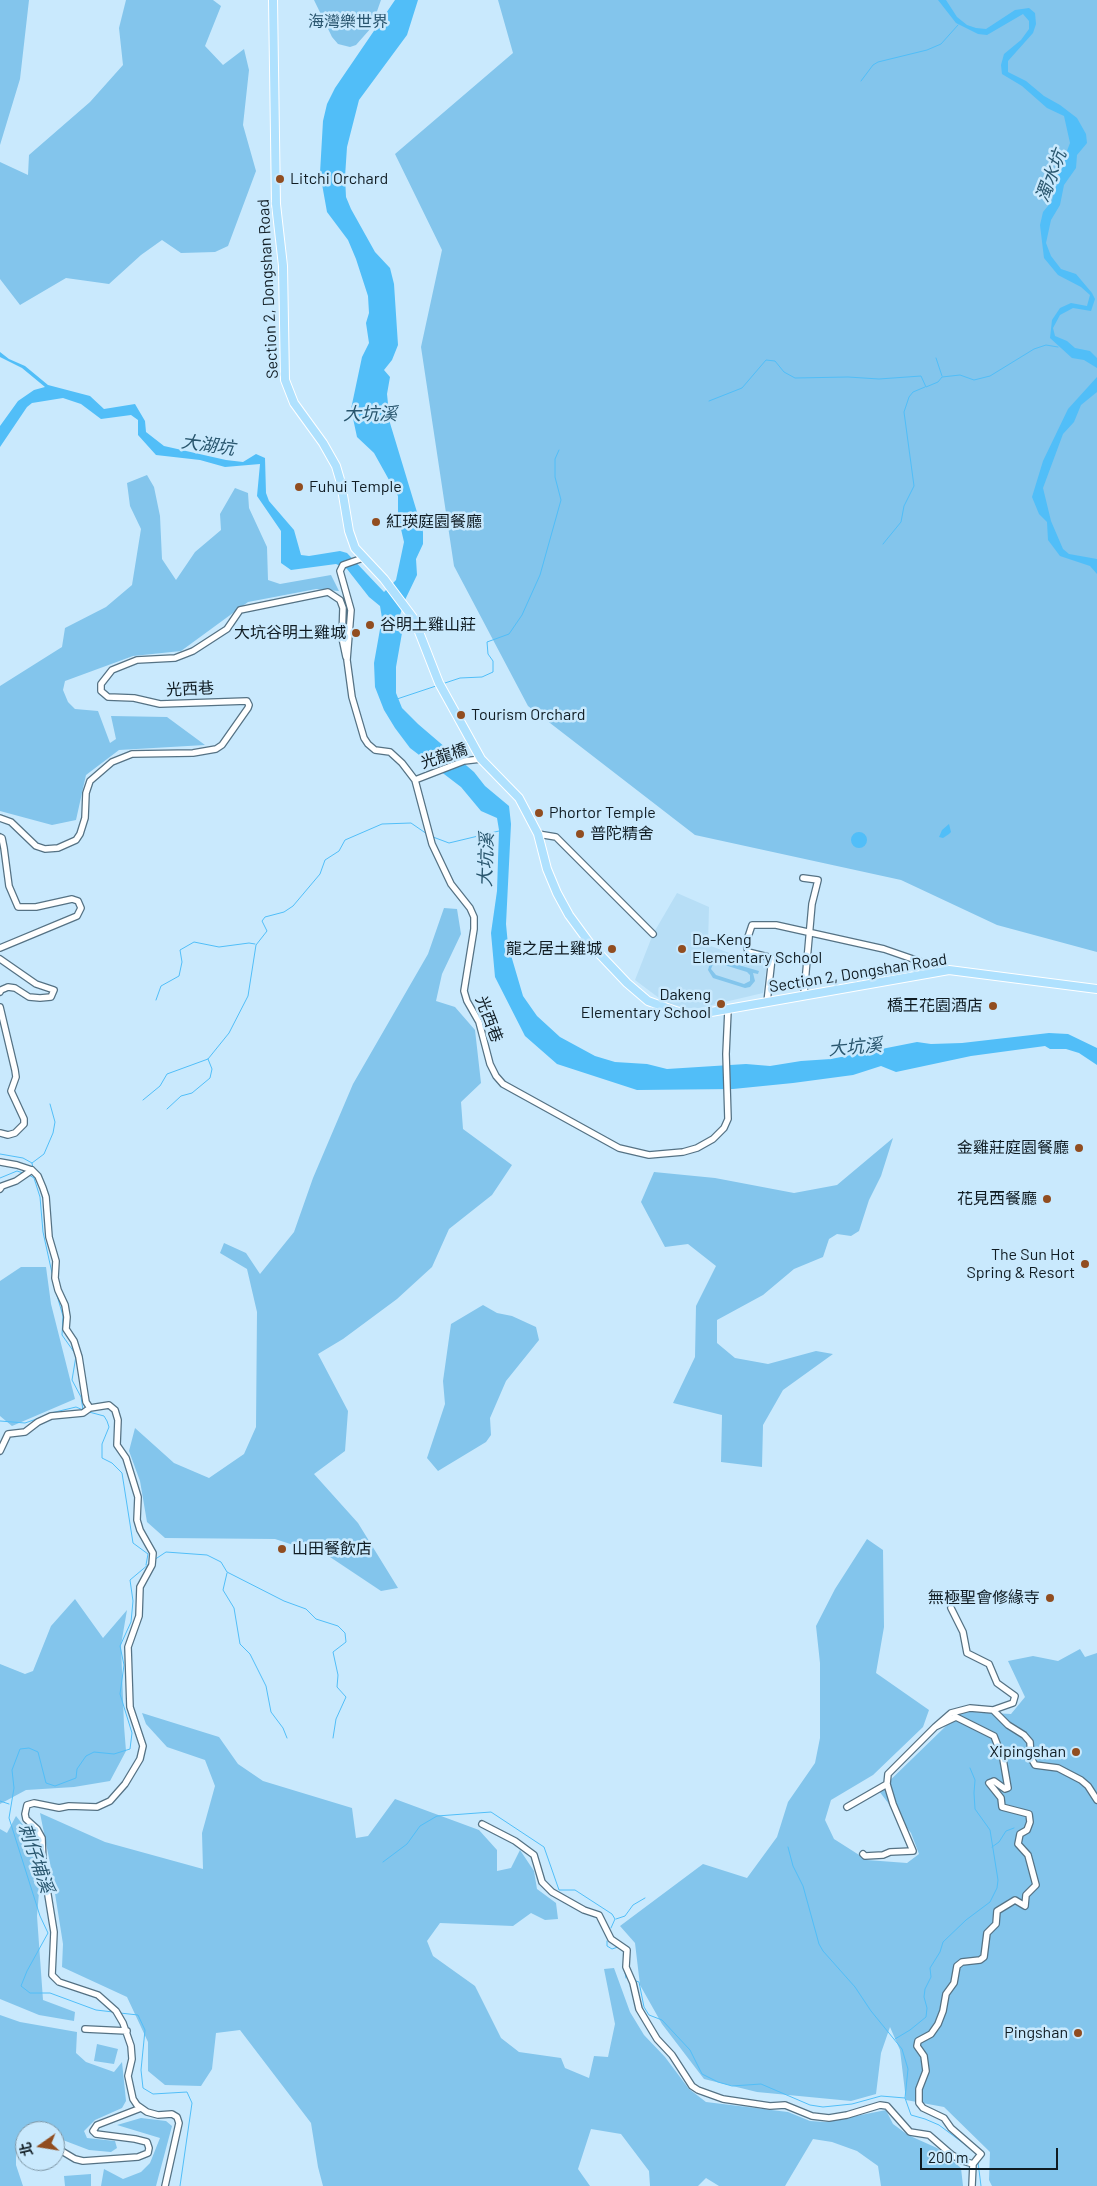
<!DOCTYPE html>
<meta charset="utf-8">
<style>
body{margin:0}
#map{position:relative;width:1097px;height:2186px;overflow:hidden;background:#c9e9fd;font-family:Barlow,"Noto Sans TC",sans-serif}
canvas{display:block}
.north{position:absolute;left:15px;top:2121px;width:50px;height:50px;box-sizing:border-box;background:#c9e9fd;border:1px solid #7f97a6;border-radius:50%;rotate:257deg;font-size:14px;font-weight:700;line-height:20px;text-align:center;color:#101c23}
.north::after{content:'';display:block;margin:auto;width:18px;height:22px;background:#914d20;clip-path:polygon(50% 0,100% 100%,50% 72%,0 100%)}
.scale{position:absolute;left:920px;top:2148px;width:138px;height:22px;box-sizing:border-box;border:2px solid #101c23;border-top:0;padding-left:6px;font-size:15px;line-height:18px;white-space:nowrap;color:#101c23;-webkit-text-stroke:4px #c9e9fd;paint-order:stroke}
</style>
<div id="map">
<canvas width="1097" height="2186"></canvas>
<div class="north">北</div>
<div class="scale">200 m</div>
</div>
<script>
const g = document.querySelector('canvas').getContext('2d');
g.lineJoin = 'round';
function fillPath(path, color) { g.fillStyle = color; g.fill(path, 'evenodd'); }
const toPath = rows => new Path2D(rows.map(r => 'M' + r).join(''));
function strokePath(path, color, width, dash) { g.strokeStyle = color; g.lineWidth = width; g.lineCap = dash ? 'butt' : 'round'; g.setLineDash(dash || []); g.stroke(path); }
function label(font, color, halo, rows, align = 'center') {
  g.font = font + ' Barlow,"Noto Sans TC",sans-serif'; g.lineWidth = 5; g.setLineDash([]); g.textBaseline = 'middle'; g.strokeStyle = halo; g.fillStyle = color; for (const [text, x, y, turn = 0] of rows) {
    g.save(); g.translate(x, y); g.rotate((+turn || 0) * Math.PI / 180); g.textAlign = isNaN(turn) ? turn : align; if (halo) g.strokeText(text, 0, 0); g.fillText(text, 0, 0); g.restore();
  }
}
fillPath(toPath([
 [677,893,709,907,708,945,740,957,747,952,768,956,763,993,699,1008,687,1008,670,1004,659,998,635,980,653,934]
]), '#b7def6');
fillPath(toPath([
 [0,0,29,0,20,79,0,145],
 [126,0,213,0,221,6,205,46,223,65,244,49,249,70,243,125,256,171,228,246,215,252,181,253,162,240,141,255,109,284,66,278,20,305,0,279,0,162,28,175,29,155,90,102,123,65,119,28],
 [314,0,381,0,371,28,356,45,350,47,338,44,332,37],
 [498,0,1097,0,1097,952,997,925,901,880,695,835,528,706,454,566,421,347,442,250,395,154,513,53],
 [147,475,154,487,160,516,162,559,176,580,195,552,221,530,220,514,235,488,248,493,249,508,267,547,268,580,280,584,331,575,339,591,316,589,248,602,181,651,133,656,65,681,63,690,68,702,75,709,98,711,110,743,116,739,111,716,167,717,205,745,119,750,86,775,76,820,52,825,0,811,0,686,62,647,65,628,106,607,132,585,141,529,130,506,127,483],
 [444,908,457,909,461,934,442,974,436,1001,455,1007,475,1030,481,1083,461,1102,463,1129,512,1165,492,1195,449,1229,432,1267,397,1299,343,1339,318,1354,348,1411,345,1451,314,1474,358,1523,398,1588,381,1591,330,1557,275,1539,165,1538,147,1522,140,1481,129,1451,135,1428,174,1463,209,1478,244,1454,256,1427,257,1312,247,1269,220,1253,224,1243,246,1253,260,1274,294,1232,313,1178,353,1084,428,954],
 [711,957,759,971,758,974,753,973,755,981,750,987,745,988,713,978,708,970,710,963,713,961,710,959],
 [718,963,747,972,750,975,750,981,744,984,716,975,711,969,713,964],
 [893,1138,881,1176,869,1200,859,1231,851,1236,837,1234,829,1239,823,1257,794,1269,763,1295,717,1320,717,1343,735,1358,768,1364,816,1351,833,1354,783,1390,763,1425,762,1467,721,1462,722,1415,673,1403,695,1357,696,1306,716,1266,688,1244,665,1247,641,1202,654,1172,715,1178,794,1193,837,1185],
 [21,1267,46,1267,51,1304,75,1399,12,1426,0,1416,0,1281],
 [483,1305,497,1313,512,1316,536,1327,539,1340,506,1381,490,1418,491,1435,486,1442,438,1471,427,1458,445,1404,443,1381,451,1324],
 [867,1539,883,1550,884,1627,876,1673,929,1710,923,1727,873,1775,831,1800,825,1820,834,1839,867,1860,907,1863,919,1854,911,1833,879,1791,947,1725,955,1711,1011,1714,1025,1697,1008,1661,1033,1656,1058,1661,1080,1649,1085,1657,1097,1653,1097,2186,992,2186,989,2180,990,2152,944,2107,906,2100,900,2050,890,2027,881,2053,876,2094,851,2101,757,2092,704,2079,662,2024,640,1985,635,1943,620,1926,703,1864,747,1878,777,1837,788,1802,815,1763,820,1738,820,1663,816,1626,835,1589],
 [75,1599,103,1638,127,1610,121,1645,124,1726,126,1751,110,1781,74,1787,26,1790,0,1804,0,1664,25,1674,33,1671,51,1626],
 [142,1713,219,1737,238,1764,263,1781,352,1808,356,1838,368,1836,395,1799,479,1830,497,1850,497,1871,511,1868,520,1850,534,1871,537,1889,556,1903,558,1919,545,1920,531,1913,513,1926,440,1923,427,1941,433,1956,475,1986,501,2038,519,2052,561,2058,565,2068,589,2078,594,2056,608,2057,615,2024,604,1969,614,1968,630,2012,644,2035,665,2057,689,2089,706,2102,788,2112,810,2121,826,2122,886,2110,893,2124,908,2135,937,2148,961,2168,963,2186,881,2186,878,2166,857,2151,832,2142,813,2139,785,2186,719,2186,706,2178,698,2186,650,2186,649,2171,621,2134,591,2129,578,2169,590,2186,323,2186,318,2167,311,2123,240,2030,216,2033,212,2069,201,2086,165,2085,148,2071,148,2042,127,1997,62,1967,63,1944,51,1868,40,1813,105,1842,203,1869,202,1833,215,1786,205,1760,167,1747,146,1724],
 [16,1816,35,1840,40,1881,37,1916,43,2000,75,2012,74,2021,39,2015,0,1999,0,1829,7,1833],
 [0,2015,20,2022,77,2032,76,2053,86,2062,114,2072,122,2062,126,2101,122,2108,95,2120,84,2131,87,2138,115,2141,117,2148,111,2152,89,2150,55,2137,55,2131,20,2132,16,2143,16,2165,23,2186,0,2186],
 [97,2044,118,2049,114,2064,94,2061],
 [141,2118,166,2121,172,2126,156,2186,101,2186,104,2169,123,2179,141,2172,150,2163,160,2138,117,2125],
 [91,2174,91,2186,65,2186,64,2176]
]), '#83c5ec');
fillPath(toPath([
 [395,0,418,0,407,35,359,100,347,147,345,177,346,197,351,209,375,252,390,268,394,284,398,345,392,360,384,370,390,377,387,394,390,423,423,532,423,544,416,559,417,575,405,600,400,615,402,633,396,667,396,693,402,708,418,724,474,772,485,786,509,806,511,824,506,924,508,945,523,996,537,1016,560,1037,595,1056,615,1062,647,1064,667,1069,746,1064,770,1066,801,1061,831,1059,917,1042,931,1044,962,1043,1049,1033,1068,1034,1097,1048,1097,1065,1079,1053,1066,1049,1050,1049,1045,1046,971,1056,896,1072,881,1066,853,1075,793,1083,733,1089,637,1090,557,1064,525,1036,495,977,491,933,497,891,499,830,497,818,481,811,461,787,410,748,395,728,384,710,375,687,374,663,382,618,380,606,369,597,347,569,336,564,291,570,281,563,281,531,257,496,260,464,225,467,200,460,156,455,138,435,138,420,131,415,101,419,81,404,63,398,32,403,27,407,0,447,0,426,18,401,34,390,45,387,22,368,0,357,0,352,9,359,25,366,48,385,90,396,104,409,135,404,145,421,146,432,164,446,226,460,243,462,256,454,265,458,266,493,269,501,294,530,301,555,309,556,340,551,347,553,384,592,396,580,404,542,398,516,398,496,374,453,357,437,351,409,362,357,369,343,366,323,369,313,368,296,356,259,348,240,327,212,320,173,323,121,327,104,335,88],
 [938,0,946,0,957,17,967,25,976,28,986,29,1015,10,1029,8,1035,13,1036,24,1033,33,1008,61,1008,72,1026,81,1044,96,1060,105,1077,118,1086,134,1087,143,1077,155,1076,168,1064,185,1060,205,1051,220,1046,243,1051,256,1061,269,1076,274,1092,293,1095,299,1091,311,1073,308,1060,315,1053,328,1055,336,1067,341,1075,348,1090,351,1097,358,1097,368,1084,360,1072,358,1050,338,1052,320,1060,308,1071,303,1087,306,1090,295,1081,287,1058,275,1044,258,1040,225,1043,212,1052,201,1057,181,1055,176,1065,165,1065,156,1070,143,1064,116,1047,108,1022,86,1002,74,1001,65,1004,54,1021,40,1029,29,1029,21,1023,14,987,35,978,34,956,23],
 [1097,377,1097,392,1081,405,1074,422,1063,434,1043,488,1051,521,1063,549,1069,554,1097,559,1097,574,1090,566,1060,556,1048,540,1047,522,1039,514,1032,497,1043,461,1068,409],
 [949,824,951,832,949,834,943,838,939,837,942,830],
 '851 840a8 8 0 1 1 16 0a8 8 0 1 1-16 0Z'
]), '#51bef8');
strokePath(toPath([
 [861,81,873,65,878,62,927,50,941,44,958,25],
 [936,358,942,376],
 [709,401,742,388,766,360,775,361,784,372,795,378,848,377,879,379,921,376,926,387,938,382,942,377,960,375,974,380,990,376,1034,349,1046,345,1058,347],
 [883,544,901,522,904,506,914,486,904,412,909,397,913,392,925,387],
 [442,684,460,678,482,677,493,672,493,661,488,654,487,642,509,634,522,615,540,575,561,500,555,477,555,459,559,450],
 [397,699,436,686],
 [433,837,449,843,499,831],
 [156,1000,161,986,179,976,182,962,180,950,194,942,219,947,249,943,255,944],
 [143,1100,160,1086,167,1074,208,1059,229,1033,248,996,256,945,267,931,262,921,265,917,284,912,293,906,320,874,325,860,339,851,345,840,382,824,411,823,427,834],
 [167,1109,181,1096,192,1093,210,1078,212,1069,208,1059],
 [0,1154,23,1158,32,1163,33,1168],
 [32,1163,44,1154,53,1133,55,1122,50,1104],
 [29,1175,34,1178,40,1197,43,1232,52,1273],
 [0,1178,17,1171,23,1173],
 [54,1285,63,1316,62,1335,74,1352],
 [76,1356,72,1380,81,1397,83,1410],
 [89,1412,104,1416,107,1421,109,1427,102,1444,102,1458,112,1463,122,1473,133,1543,148,1554,146,1565],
 [51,1413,76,1407,83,1410],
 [0,1421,25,1423,45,1416],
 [154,1560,166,1552,207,1555,221,1562,227,1572,284,1601,306,1609,316,1619,338,1626,345,1633,346,1642,333,1652,338,1675,337,1687,346,1697,336,1719,333,1738],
 [227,1573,223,1590,234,1608,240,1644,250,1654,266,1686,271,1712,283,1728,287,1738],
 [0,1801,9,1804],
 [788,1847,793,1866,803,1886,819,1944,823,1951,855,1987,871,2011,902,2049,908,2069,905,2098,911,2115,925,2119,939,2125,971,2149],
 [992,1847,999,1842,1006,1831,1014,1828],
 [383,1862,407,1844,420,1826,437,1816,491,1812,544,1847,559,1890,575,1890,612,1914,615,1919,611,1928],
 [616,1919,625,1916,633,1905,645,1898],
 [607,1941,607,1946,612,1949,618,1947],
 [624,1967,626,1978],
 [636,1981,639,1982,644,2007,649,2015,662,2020,690,2050,702,2074,718,2082,732,2086,761,2084,810,2105,823,2107,852,2104,881,2096,905,2098],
 [113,2012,96,2010,50,1993,30,1993,21,1986,27,1971,48,1933,40,1916,9,1818,14,1788,12,1770,20,1749,29,1748,38,1752,46,1783,55,1786,76,1778,77,1769,86,1756,94,1752,114,1754,130,1749,132,1733,120,1694,124,1665,120,1646,131,1622,133,1601,130,1580,149,1564],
 [120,2013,138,2015,145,2030,141,2070,143,2088,153,2094,187,2092,192,2103,180,2186],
 [895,2039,910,2030,926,2017,927,2008,924,1997,925,1989,931,1977,930,1968,940,1952,943,1942,966,1920,990,1902,997,1888,998,1880,990,1830,975,1809,974,1793,975,1780,970,1768],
 [978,2162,981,2186]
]), '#51bef8', 1);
const minor = toPath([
 [363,558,343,565,340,571,351,610,347,660,352,697,364,738,368,744,375,750,390,752,402,763,415,780,432,844,451,884,470,908,474,917,474,929,464,991,467,1001,479,1022,490,1064,496,1076,503,1084,619,1148,649,1155,683,1152,697,1148,713,1139,724,1128,728,1119,726,1054,728,1010],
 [415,780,464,761,481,759],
 [0,818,11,822,36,846,45,849,58,848,76,840,80,834,85,818,86,793,90,781,112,762,132,754,193,753,216,749,222,745,248,708,249,705,247,701,160,704,134,698,108,697,101,691,101,684,112,670,137,660,175,658,193,651,227,629,240,610,328,592,340,600,343,608,342,638,346,657],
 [538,834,556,837,653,934],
 [0,837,2,838,4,848,9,886,18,907,36,907,72,899,78,901,81,908,77,916,0,948],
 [803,878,818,880,812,904,804,994],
 [0,959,36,984,54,990,51,997,40,998,29,997,15,988,8,987,1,990,0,992],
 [767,1002,772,958,748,952,746,943,752,925,776,925,884,949,936,967,939,965,949,970],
 [0,1007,15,1070,16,1077,11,1091,24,1119,24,1124,15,1133,8,1135,0,1133],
 [0,1162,17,1165,32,1170,38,1176,43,1188,46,1197,49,1237,56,1261,55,1278,58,1290,65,1305,67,1317,66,1329,74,1341,79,1357,86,1402,90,1408,109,1405,115,1410,118,1420,117,1445,126,1458,138,1497,137,1520,140,1530,153,1553,152,1565,140,1587,139,1616,128,1647,130,1707,143,1746,140,1759,125,1784,110,1801,97,1807,69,1806,59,1808,34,1803,27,1805,25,1814,26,1819,37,1829,42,1838,43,1864,54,1932,52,1975,59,1982,98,1995,116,2011,123,2023,131,2046,132,2059,128,2076,133,2099,137,2105,147,2112,158,2115,172,2114,177,2117,179,2123,165,2186],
 [0,1189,2,1186,16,1181,32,1170],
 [0,1451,8,1434,25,1432,38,1422,51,1416,83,1413,90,1408],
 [951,1608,963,1632,967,1653,989,1664,997,1683,1015,1696,1013,1703,993,1710,1008,1725,1024,1735,1030,1742,1031,1758,1035,1765,1058,1768,1081,1780,1088,1786,1097,1800],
 [847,1807,887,1784],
 [482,1824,515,1841,534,1855,542,1882,552,1892,584,1910,599,1915,611,1939,627,1950,626,1967,633,1983,639,2009,657,2039,672,2055,692,2086,698,2090,723,2099,770,2106,785,2105,812,2116,829,2118,847,2115,880,2105,887,2106,910,2132,929,2135,952,2155,963,2161,973,2164],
 [863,1854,865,1856,883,1855,890,1852,913,1851,893,1804,887,1784,888,1774,935,1727],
 [85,2029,127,2031],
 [55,2147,75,2159,83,2161,138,2157,148,2153,149,2148,147,2142,135,2139,96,2134,93,2131,97,2125,141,2108],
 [24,2158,22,2152,25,2144],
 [973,2164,981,2154,951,2128,944,2118,923,2108,919,2103,919,2089,926,2071,924,2056,917,2046,918,2041,931,2034,938,2024,943,2011,946,1994,954,1983,957,1966,962,1962,980,1960,984,1957,987,1933,996,1924,997,1911,1015,1900,1025,1906,1026,1895,1036,1885,1028,1855,1018,1844,1020,1834,1027,1830,1030,1822,1029,1814,1002,1807,1001,1798,989,1783,994,1781,1005,1789,1008,1788,1003,1759,994,1736,956,1717,935,1727,951,1713,970,1708,993,1710],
 [972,2186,973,2164]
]);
const major = toPath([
 [273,0,276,204,283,266,285,380,294,403,323,443,336,466,341,483,349,531,355,548,384,579,414,619,439,683,481,759,519,798,538,834,547,869,557,893,569,915,591,945,627,983,648,1001,681,1013,694,1015,949,970,1097,989]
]);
strokePath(minor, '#557284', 8);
strokePath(major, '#fff', 10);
strokePath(minor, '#fff', 5.5);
strokePath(major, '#afe1fe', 8);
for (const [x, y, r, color] of [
 [280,179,5,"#914d20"],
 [299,487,5,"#914d20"],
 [376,522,5,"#914d20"],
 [370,625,5,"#914d20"],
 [356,633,5,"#914d20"],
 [461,715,5,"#914d20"],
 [539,813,5,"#914d20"],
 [580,834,5,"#914d20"],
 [612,949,5,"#914d20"],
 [682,949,5,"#914d20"],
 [721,1004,5,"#914d20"],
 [993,1006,5,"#914d20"],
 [1079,1148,5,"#914d20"],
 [1047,1199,5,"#914d20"],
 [1085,1264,5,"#914d20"],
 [282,1549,5,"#914d20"],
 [1050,1598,5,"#914d20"],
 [1076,1752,5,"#914d20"],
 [1078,2033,5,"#914d20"]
]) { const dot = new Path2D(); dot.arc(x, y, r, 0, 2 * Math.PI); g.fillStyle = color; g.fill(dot); strokePath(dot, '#c9e9fd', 2); }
label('16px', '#2a566f', '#c9e9fd', [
 ["海灣樂世界",348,22]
]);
label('16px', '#101c23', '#c9e9fd', [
 ["Litchi Orchard",290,179,"left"],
 ["Fuhui Temple",309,487,"left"],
 ["紅瑛庭園餐廳",386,522,"left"],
 ["谷明土雞山莊",380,625,"left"],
 ["大坑谷明土雞城",346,633],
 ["Tourism Orchard",471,715,"left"],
 ["Phortor Temple",549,813,"left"],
 ["普陀精舍",590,834,"left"],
 ["Da-Keng",692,940,"left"],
 ["Elementary School",692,958,"left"],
 ["龍之居土雞城",602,949],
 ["Dakeng",711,995],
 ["Elementary School",711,1013],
 ["橋王花園酒店",983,1006],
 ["金雞莊庭園餐廳",1069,1148],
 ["花見西餐廳",1037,1199],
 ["The Sun Hot",1075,1255],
 ["Spring & Resort",1075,1273],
 ["山田餐飲店",292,1549,"left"],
 ["無極聖會修緣寺",1040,1598],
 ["Xipingshan",1066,1752],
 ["Pingshan",1068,2033]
], 'right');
label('16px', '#101c23', '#c9e9fd', [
 ["Section 2, Dongshan Road",268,289,-93],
 ["光西巷",190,689,-3],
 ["光龍橋",444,756,-18],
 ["Section 2, Dongshan Road",858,973,-9],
 ["光西巷",489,1019,69]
]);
label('italic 18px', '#29566e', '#c9e9fd', [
 ["濁水坑",1051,176,-69],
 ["大坑溪",370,414],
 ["大湖坑",208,445,8],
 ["大坑溪",486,860,-88],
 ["大坑溪",855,1047,-5],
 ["刺仔埔溪",36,1858,71]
]);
</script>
